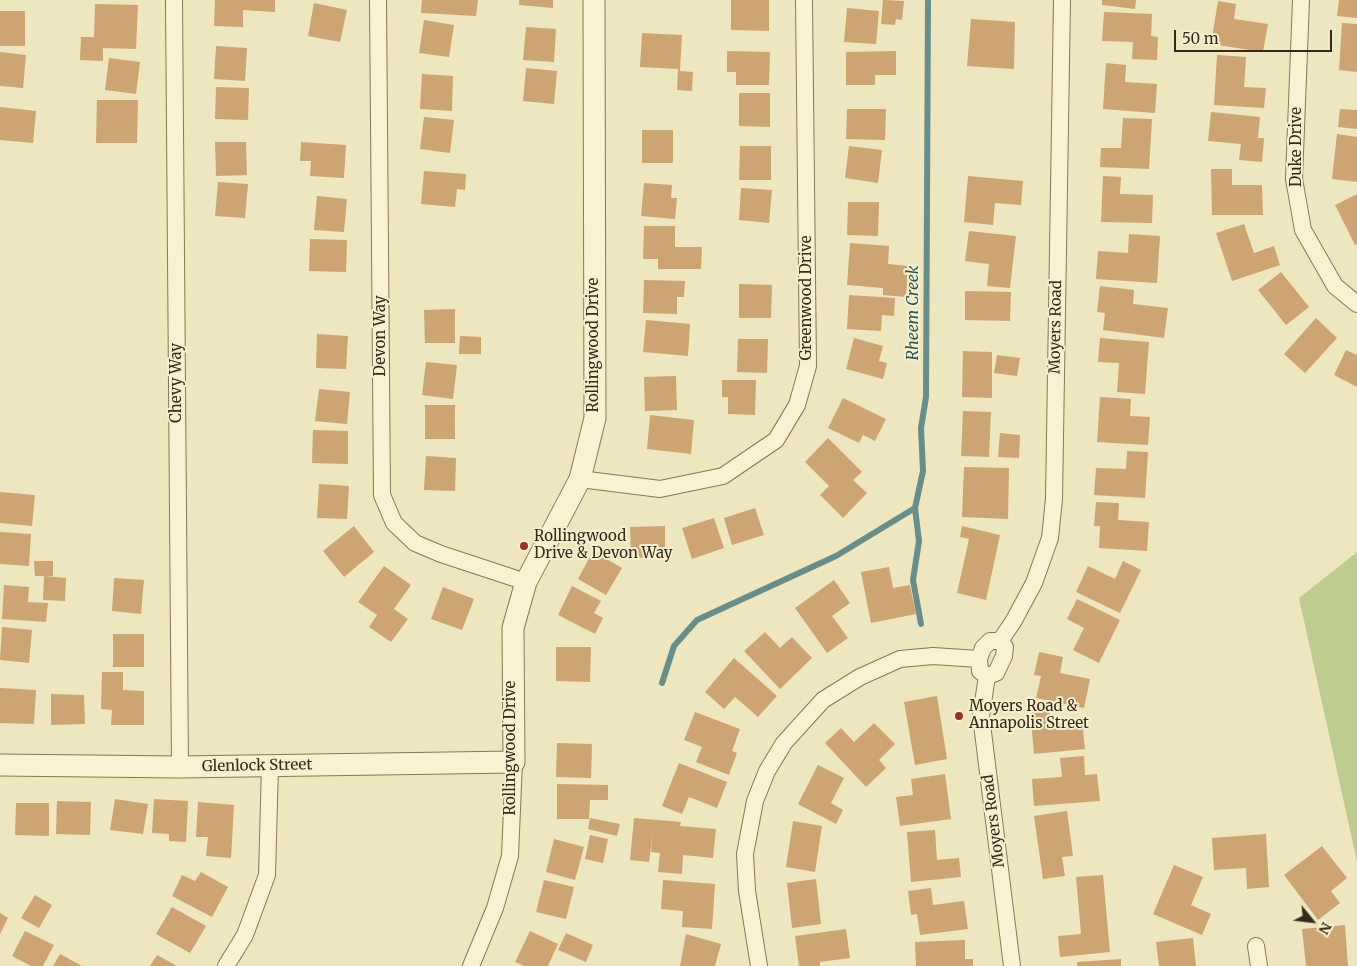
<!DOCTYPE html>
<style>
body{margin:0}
#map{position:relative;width:1357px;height:966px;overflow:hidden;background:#eee6be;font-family:Merriweather,serif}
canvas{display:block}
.north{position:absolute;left:1287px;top:896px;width:50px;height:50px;-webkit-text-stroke:4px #f6efcd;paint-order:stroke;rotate:119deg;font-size:14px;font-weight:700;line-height:20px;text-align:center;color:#362b1b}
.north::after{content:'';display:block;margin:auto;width:18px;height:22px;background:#362b1b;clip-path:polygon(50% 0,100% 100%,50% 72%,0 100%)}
.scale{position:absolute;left:1174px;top:30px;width:158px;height:22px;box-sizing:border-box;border:2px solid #362b1b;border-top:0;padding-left:6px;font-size:15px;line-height:18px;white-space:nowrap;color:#362b1b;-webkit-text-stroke:4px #f6efcd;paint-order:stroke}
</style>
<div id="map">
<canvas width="1357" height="966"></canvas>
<div class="north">N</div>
<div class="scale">50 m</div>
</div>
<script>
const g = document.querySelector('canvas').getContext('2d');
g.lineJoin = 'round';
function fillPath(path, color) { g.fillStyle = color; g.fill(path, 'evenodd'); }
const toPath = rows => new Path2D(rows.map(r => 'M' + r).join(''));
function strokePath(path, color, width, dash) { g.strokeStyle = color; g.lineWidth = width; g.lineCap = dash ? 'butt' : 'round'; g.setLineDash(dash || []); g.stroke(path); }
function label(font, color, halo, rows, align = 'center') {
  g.font = font + ' Merriweather,serif'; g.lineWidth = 4; g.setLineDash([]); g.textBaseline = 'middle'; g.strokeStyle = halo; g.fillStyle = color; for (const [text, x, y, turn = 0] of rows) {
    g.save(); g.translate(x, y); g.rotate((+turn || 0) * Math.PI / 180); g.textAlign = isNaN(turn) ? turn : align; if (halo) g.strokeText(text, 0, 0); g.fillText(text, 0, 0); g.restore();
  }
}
fillPath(toPath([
 [1357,552,1357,862,1299,598]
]), '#becc92');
strokePath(toPath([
 [921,624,913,580,919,541,915,508,923,471,921,428,926,397,928,0],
 [662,683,674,646,697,620,836,556,915,508]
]), '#698d89', 6);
fillPath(toPath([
 [215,0,275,0,275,12,243,10,243,27,214,26],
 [422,0,478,0,476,16,421,13],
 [519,0,553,0,553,8,519,5],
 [731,0,769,0,769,31,731,30],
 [883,0,904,1,902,20,896,19,895,25,881,24],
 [1102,0,1136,0,1135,9,1102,5],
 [1339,0,1357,0,1357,18,1337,16],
 [1218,1,1236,4,1234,19,1268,24,1263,52,1211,44],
 [314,3,347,10,340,42,308,36],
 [95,4,138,5,136,49,103,48,103,61,80,60,81,37,94,37],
 [847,8,879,11,876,44,844,42],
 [0,11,25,11,25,46,0,46],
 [1104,12,1152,14,1151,36,1158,37,1157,60,1132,59,1133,42,1102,41],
 [971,19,1015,22,1014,69,967,66],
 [424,20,454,25,449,57,419,53],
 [1342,23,1357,24,1357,72,1339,70],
 [526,27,556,29,554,62,523,60],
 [642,33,682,35,680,71,693,72,692,91,677,90,678,69,640,67],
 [216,46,247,48,245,81,214,79],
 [727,51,770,52,769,85,736,85,736,72,727,72],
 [896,51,896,75,875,75,875,85,846,85,846,52],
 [0,52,26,55,23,88,0,86],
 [1217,55,1246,57,1244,87,1266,88,1264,108,1214,105],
 [109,58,140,62,136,94,105,90],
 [1106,63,1126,65,1125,82,1157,84,1155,113,1103,109],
 [526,68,557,71,554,104,523,101],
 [422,74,453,76,452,111,420,109],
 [216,87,249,88,248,120,215,119],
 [739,93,770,93,770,127,739,126],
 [97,100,138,100,137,143,96,143],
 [0,107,36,111,33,143,0,140],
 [847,109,886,109,885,140,846,139],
 [1340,109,1357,110,1357,129,1338,127],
 [1211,112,1260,117,1258,138,1264,138,1262,162,1239,160,1241,144,1208,141],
 [424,117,454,120,450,153,420,149],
 [1123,118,1152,119,1149,169,1100,167,1101,148,1121,148],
 [642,130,673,130,673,163,642,163],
 [1337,134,1357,137,1357,182,1332,179],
 [215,142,246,142,247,175,216,176],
 [301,142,346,145,344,178,310,176,311,161,300,161],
 [740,146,771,146,771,180,739,180],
 [849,146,882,150,878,183,845,178],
 [1211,169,1232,169,1232,185,1262,185,1263,215,1212,215],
 [424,171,466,174,465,190,457,189,455,207,421,204],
 [968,176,1023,181,1021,205,995,203,993,225,964,222],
 [1103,176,1121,177,1120,194,1153,195,1152,223,1101,222],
 [218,182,248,184,245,218,215,216],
 [644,183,672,185,671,198,677,198,675,219,641,216],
 [741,188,772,190,769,223,739,220],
 [1357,194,1357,244,1355,245,1335,205],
 [317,196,347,199,344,232,314,230],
 [848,202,879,202,878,236,847,235],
 [1244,224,1254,253,1274,246,1280,265,1232,281,1216,233],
 [644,226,675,226,675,247,702,247,701,269,658,269,658,259,643,259],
 [969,231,1016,236,1010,288,987,286,989,264,965,261],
 [1129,234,1160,236,1157,283,1096,279,1098,251,1128,253],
 [310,239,347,240,346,272,309,271],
 [850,243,889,246,888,264,908,266,906,297,883,295,883,288,847,285],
 [1281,272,1309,307,1286,325,1258,290],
 [644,280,685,281,684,297,677,297,677,314,643,313],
 [739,284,772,285,771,318,739,318],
 [1100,286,1134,290,1133,304,1168,308,1164,338,1103,330,1105,313,1097,312],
 [965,291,1011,292,1010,321,965,320],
 [849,295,895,298,894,316,882,315,881,331,847,329],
 [455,309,455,343,425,343,424,310],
 [1316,318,1337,338,1305,373,1284,354],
 [646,320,690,324,688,356,643,352],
 [317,334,348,336,346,369,316,368],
 [460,336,481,337,481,354,459,354],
 [854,338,883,346,879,361,887,363,883,379,846,369],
 [1100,338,1149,342,1145,394,1117,392,1119,363,1098,362],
 [738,339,768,339,767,373,737,372],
 [1346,350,1357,355,1357,387,1334,375],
 [963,351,992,352,992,398,962,397],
 [997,355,1020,358,1017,376,994,373],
 [426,362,457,365,453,399,422,395],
 [676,376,677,410,645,411,644,377],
 [722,380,756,380,755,415,728,414,728,397,722,397],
 [319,389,350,392,347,424,315,421],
 [1100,397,1131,399,1130,416,1150,417,1148,445,1097,442],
 [843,398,886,419,875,441,863,435,859,443,828,428],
 [425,405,455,405,455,439,425,439],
 [963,411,991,412,989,457,961,456],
 [650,415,694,420,691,454,647,449],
 [313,430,348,431,348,464,312,463],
 [1000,433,1020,435,1019,458,998,457],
 [828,438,862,472,853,480,867,493,843,518,820,495,829,486,805,462],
 [1127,451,1148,452,1145,498,1094,495,1096,468,1126,469],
 [426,456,456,458,455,491,424,490],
 [964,467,1009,468,1008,519,962,517],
 [319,484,349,486,347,519,317,518],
 [0,492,35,495,32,526,0,523],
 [1096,502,1119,503,1118,520,1149,522,1147,551,1099,548,1100,526,1094,526],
 [755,508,764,535,732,545,724,518],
 [714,518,724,548,692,559,682,528],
 [354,526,374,552,344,577,323,551],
 [665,526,665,557,631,558,630,527],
 [962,526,1000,535,986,600,957,593,969,539,960,537],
 [0,532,31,534,29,566,0,564],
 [593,551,622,568,606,595,578,579],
 [34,561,53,561,53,576,35,576],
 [1123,561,1141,570,1120,613,1076,592,1088,566,1115,579],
 [384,566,411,585,394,609,408,619,391,642,369,627,377,615,358,602],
 [889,567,893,588,910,585,916,614,871,623,861,572],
 [44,576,66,578,65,601,43,600],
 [114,578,144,580,141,614,112,611],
 [834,580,850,603,832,616,848,638,827,653,795,608],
 [4,585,29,587,28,602,48,603,46,622,2,619],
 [572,586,601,601,594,613,603,618,595,634,558,615],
 [443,587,474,599,462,630,431,619],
 [1077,599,1120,620,1099,663,1073,650,1084,628,1067,619],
 [2,627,32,630,29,663,0,660],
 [765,632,780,648,792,637,812,658,780,689,744,651],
 [113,634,144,634,144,667,113,667],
 [556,647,591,647,590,682,556,681],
 [1039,652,1063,657,1060,673,1090,679,1084,708,1036,698,1041,676,1034,675],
 [734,658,777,696,758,717,735,697,724,709,705,692],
 [102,672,123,672,123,690,144,691,144,725,111,725,112,710,101,709],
 [0,688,36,690,34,724,0,723],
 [51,694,84,695,85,724,51,725],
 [937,696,947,759,915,765,904,702],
 [1049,707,1051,724,1082,721,1085,749,1034,754,1030,709],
 [695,712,740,729,732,751,737,753,729,775,696,762,702,747,684,740],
 [874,723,895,744,879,760,886,768,866,787,825,743,841,728,854,742],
 [557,743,592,744,591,778,556,777],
 [1084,756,1085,775,1097,774,1100,801,1034,806,1032,779,1062,777,1060,758],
 [679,763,727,782,717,808,689,797,682,814,662,806],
 [818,765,844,778,831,803,843,810,836,824,798,804],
 [945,774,951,819,900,826,896,797,913,795,911,779],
 [557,784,608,785,608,800,590,800,589,819,557,819],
 [115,799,148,804,143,834,110,830],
 [154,799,188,801,186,842,169,841,169,834,152,833],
 [57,801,91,802,90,835,56,834],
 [198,802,234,805,231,858,206,856,208,837,196,837],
 [16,803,49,803,49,836,15,835],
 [1067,811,1073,856,1062,857,1065,876,1043,879,1034,816],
 [590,818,620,824,617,836,588,829],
 [634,818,681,822,680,826,716,829,713,858,683,855,682,874,658,872,660,853,651,852,653,832,649,862,630,860],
 [793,821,822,826,815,872,786,867],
 [935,830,937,860,959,858,961,877,911,882,907,832],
 [1266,834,1269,887,1247,889,1246,868,1214,870,1212,838],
 [590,835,608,839,603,863,585,859],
 [554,839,584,847,575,880,546,872],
 [1322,846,1347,878,1331,891,1340,903,1318,920,1284,875],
 [1174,865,1203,877,1191,905,1211,914,1202,935,1153,914],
 [201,872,228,887,212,917,172,896,182,875,195,881],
 [1103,875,1110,952,1060,957,1058,936,1081,934,1076,877],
 [816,879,821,924,792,928,787,883],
 [544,880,574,887,566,919,536,912],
 [663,880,715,884,712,929,682,927,683,911,661,909],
 [931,888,933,905,964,901,968,929,920,935,917,914,911,915,908,891],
 [35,895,52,905,39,928,21,918],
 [172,907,206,926,190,953,156,934],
 [0,913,8,918,0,934],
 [1345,925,1348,966,1306,966,1302,929],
 [846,929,850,958,820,962,820,966,799,966,795,936],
 [25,931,54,945,43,966,31,966,12,956],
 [530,931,558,944,548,966,524,966,515,962],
 [566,933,593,945,586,962,558,950],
 [686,934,721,944,715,966,680,966],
 [1193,938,1196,966,1159,966,1156,942],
 [965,940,965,959,973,959,973,966,916,966,915,942],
 [60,954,82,966,53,966],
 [157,955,177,966,150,966],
 [1121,959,1121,966,1077,966,1077,962]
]), '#cda473');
const minor = toPath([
 [174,0,180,767],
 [378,0,382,495,394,523,415,543,441,554,526,582],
 [1301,0,1294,179,1303,230,1335,286,1357,304],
 [580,479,660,489,723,476,776,440,797,405,808,366,804,0],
 [990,641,1000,641,1005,647,1004,656,996,673,987,676,980,671,979,659,983,648,990,641],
 [1000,641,1013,622,1034,583,1050,538,1054,499,1062,0],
 [987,676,981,716,1012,966],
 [1256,946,1259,966],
 [226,966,245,935,267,875,270,766],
 [471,966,495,908,510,856,514,762],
 [759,966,747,891,745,854,755,801,767,771,784,743,823,700,860,677,900,659,933,656,979,659]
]);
const tertiary = toPath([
 [0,765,180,767,514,762,513,628,526,582,580,479,595,418,594,0]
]);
strokePath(minor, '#877656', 18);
strokePath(tertiary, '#877656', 23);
strokePath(minor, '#f9f2d1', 16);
strokePath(tertiary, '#f9f2d1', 21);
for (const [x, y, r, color] of [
 [524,546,5,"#963325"],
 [959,716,5,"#963325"]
]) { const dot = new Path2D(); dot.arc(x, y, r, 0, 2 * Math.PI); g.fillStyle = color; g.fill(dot); strokePath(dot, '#f6efcd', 2); }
label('15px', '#362b1b', '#f6efcd', [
 ["Duke Drive",1297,147,-90],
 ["Greenwood Drive",807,298,-90],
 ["Moyers Road",1056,327,-89],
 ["Devon Way",381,336,-90],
 ["Rollingwood Drive",594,345,-90],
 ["Chevy Way",177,383,-90],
 ["Rollingwood Drive",511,748,-90],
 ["Glenlock Street",257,766,-1],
 ["Moyers Road",994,821,-97]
]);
label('15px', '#362b1b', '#f6efcd', [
 ["Rollingwood",534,537],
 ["Drive & Devon Way",534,554],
 ["Moyers Road &",969,707],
 ["Annapolis Street",969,724]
], 'left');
label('italic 16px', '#2a5356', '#f6efcd', [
 ["Rheem Creek",913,313,-90]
]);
</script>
